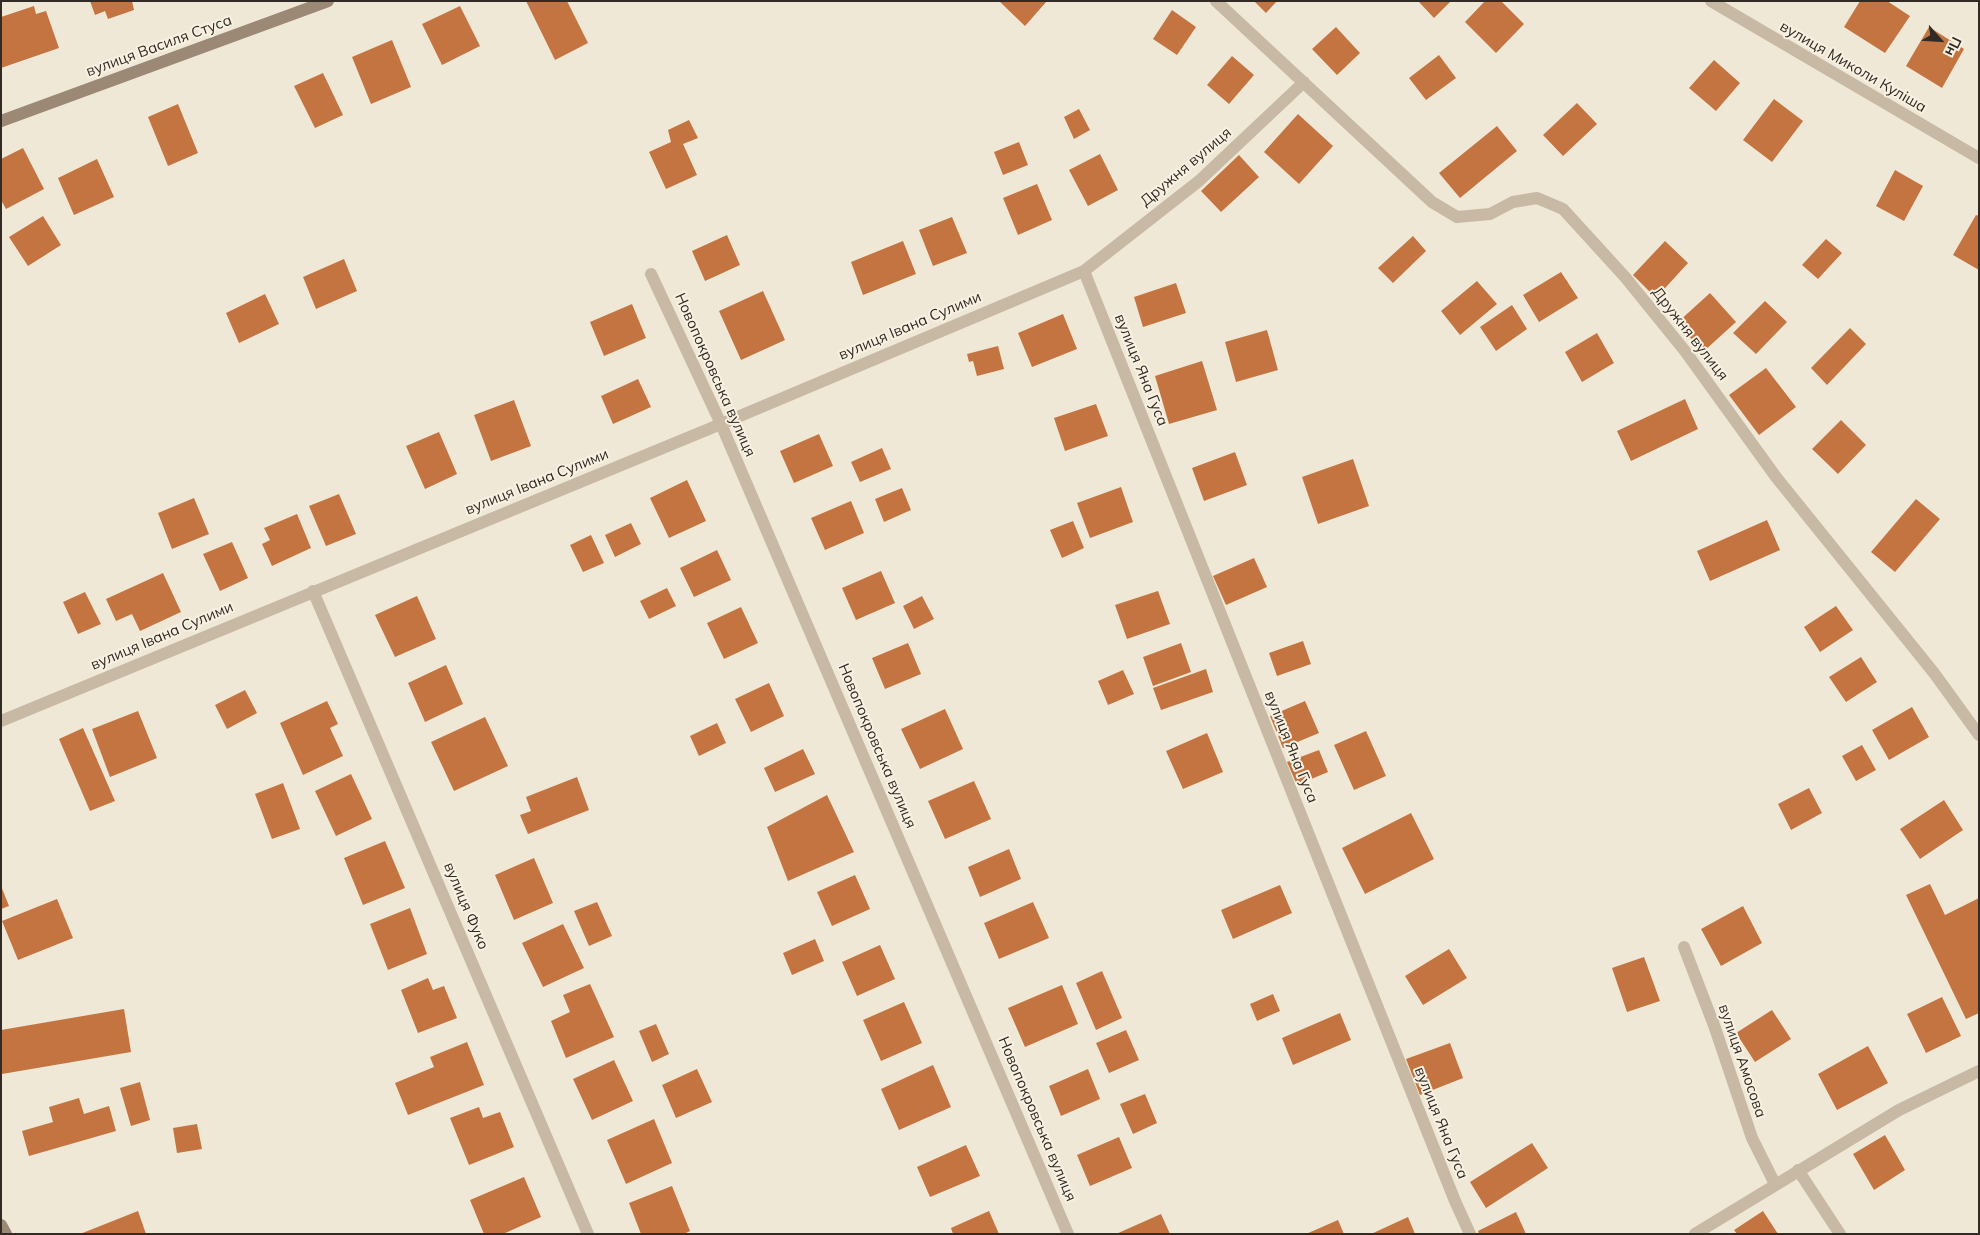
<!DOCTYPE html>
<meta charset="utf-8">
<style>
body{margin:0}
#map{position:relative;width:1980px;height:1235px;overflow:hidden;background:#f0e8d6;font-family:Mulish,sans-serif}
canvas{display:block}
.frame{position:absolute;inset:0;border:2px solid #322b25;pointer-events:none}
.north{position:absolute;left:1915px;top:15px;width:50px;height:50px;-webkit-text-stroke:4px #f8f1e2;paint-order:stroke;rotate:116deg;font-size:14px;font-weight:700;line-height:20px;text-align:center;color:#322b25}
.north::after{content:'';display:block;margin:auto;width:18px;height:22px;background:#322b25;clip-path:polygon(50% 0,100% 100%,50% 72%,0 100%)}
</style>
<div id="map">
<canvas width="1980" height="1235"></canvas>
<div class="frame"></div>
<div class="north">Пн</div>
</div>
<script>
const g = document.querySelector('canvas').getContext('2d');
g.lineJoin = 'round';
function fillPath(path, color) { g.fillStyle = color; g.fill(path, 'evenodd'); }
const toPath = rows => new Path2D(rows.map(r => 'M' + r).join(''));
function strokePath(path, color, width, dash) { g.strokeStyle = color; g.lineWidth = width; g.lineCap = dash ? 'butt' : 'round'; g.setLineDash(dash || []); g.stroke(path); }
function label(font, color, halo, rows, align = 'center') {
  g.font = font + ' Mulish,sans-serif'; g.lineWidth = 4; g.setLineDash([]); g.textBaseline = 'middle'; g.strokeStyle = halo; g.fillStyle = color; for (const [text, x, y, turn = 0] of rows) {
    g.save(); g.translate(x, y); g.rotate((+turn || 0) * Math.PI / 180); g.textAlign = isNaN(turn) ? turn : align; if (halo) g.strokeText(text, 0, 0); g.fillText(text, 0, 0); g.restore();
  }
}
fillPath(toPath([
 [90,1,132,1,134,10,108,19,105,11,95,15],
 [526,1,567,1,588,43,555,60],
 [999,1,1047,1,1025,26],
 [1254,1,1277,1,1266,13],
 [1418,1,1451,1,1434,18],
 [1485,1,1501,1,1524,24,1496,53,1465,22],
 [1860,1,1887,1,1910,16,1885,53,1844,27],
 [34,6,36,14,46,11,59,48,1,68,1,17],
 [460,6,480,46,442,65,422,24],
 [1172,10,1196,27,1177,55,1153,39],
 [1336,27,1360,53,1337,75,1312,49],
 [1929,27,1964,49,1942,88,1906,66],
 [392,40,411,87,371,104,352,57],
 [1439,55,1456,78,1426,100,1409,78],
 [1232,56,1254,75,1229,104,1207,85],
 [1714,60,1740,83,1716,111,1689,88],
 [323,73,343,115,315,128,294,86],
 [1774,99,1803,121,1772,162,1743,140],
 [1577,103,1597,124,1563,156,1543,135],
 [178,104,198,153,168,166,148,117],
 [1079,109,1090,130,1074,139,1064,117],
 [1298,114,1333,146,1299,184,1264,152],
 [689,120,698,138,683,144,697,175,666,189,649,152,671,142,668,130],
 [1497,126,1517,151,1460,198,1439,173],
 [1019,142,1028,165,1003,175,994,152],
 [23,148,44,189,6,209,1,200,1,159],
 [1100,154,1118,190,1088,206,1069,170],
 [1239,155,1259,177,1221,212,1201,191],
 [97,159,114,197,74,215,58,178],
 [1895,170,1923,186,1904,221,1876,206],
 [1037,184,1052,220,1018,235,1003,198],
 [1976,215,1979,216,1979,270,1953,255],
 [43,216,61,245,28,266,9,237],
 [952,217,967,253,933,266,919,230],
 [727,235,740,265,705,281,692,251],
 [1413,236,1426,251,1393,283,1378,268],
 [1826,239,1842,253,1818,279,1802,265],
 [903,241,916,274,863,295,851,262],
 [1665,241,1688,263,1656,298,1633,275],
 [344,259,357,291,316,309,303,277],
 [1561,272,1578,298,1539,322,1523,295],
 [1477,281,1497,304,1460,335,1441,311],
 [1176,283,1186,313,1143,327,1134,297],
 [763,291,785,340,741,360,719,311],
 [1710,293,1736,322,1703,352,1677,323],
 [265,294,279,324,239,343,226,313],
 [1765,301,1787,322,1756,354,1733,333],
 [632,304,646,338,604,356,590,322],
 [1512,305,1527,329,1496,351,1480,327],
 [1063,314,1077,349,1032,367,1018,333],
 [1850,328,1866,344,1827,385,1811,368],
 [1267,330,1278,370,1236,382,1225,342],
 [1597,333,1614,363,1582,382,1565,352],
 [998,346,1004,369,977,376,973,361,969,362,967,354],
 [1202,361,1217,410,1169,424,1155,376],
 [1766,368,1796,407,1759,435,1729,395],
 [638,379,651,407,613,424,601,396],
 [1685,399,1698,429,1631,461,1617,431],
 [514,400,531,446,491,461,474,415],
 [1096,404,1108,436,1065,451,1054,418],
 [1841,420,1866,445,1838,474,1812,449],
 [439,432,457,474,425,489,406,446],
 [819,434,833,466,794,483,780,451],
 [882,448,891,469,860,482,851,462],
 [1235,452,1247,485,1204,501,1192,468],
 [1353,459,1369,506,1318,524,1302,477],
 [687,480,706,521,669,538,650,498],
 [1121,487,1133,522,1090,538,1077,503],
 [902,488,911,510,884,522,875,499],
 [339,494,356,534,326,546,309,506],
 [194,498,209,534,172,549,158,513],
 [1916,499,1940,519,1895,572,1871,552],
 [851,501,864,533,825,550,811,518],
 [297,514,311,548,272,566,262,544,270,540,264,528],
 [1767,520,1780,550,1710,581,1697,551],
 [1073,521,1084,548,1062,558,1050,530],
 [631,523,641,544,615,557,605,535],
 [591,535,604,563,583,572,570,545],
 [232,542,248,578,220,591,203,554],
 [717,550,731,580,694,597,680,568],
 [1254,558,1267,587,1226,605,1213,576],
 [881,571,895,603,856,620,842,588],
 [163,573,181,612,140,631,132,614,116,621,106,599],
 [667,588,676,606,649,619,640,601],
 [1158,591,1170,624,1127,639,1115,605],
 [85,592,101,624,78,634,63,602],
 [417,596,436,639,395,657,375,615],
 [922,596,934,619,914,629,903,606],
 [1836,606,1853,630,1820,652,1804,627],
 [741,607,758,643,724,659,707,623],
 [1303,641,1311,664,1277,676,1269,653],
 [908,643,921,674,885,689,872,658],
 [1181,643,1191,672,1153,686,1143,657],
 [1861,657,1877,682,1846,702,1829,677],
 [446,665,463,704,425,722,408,683],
 [1206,669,1213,692,1161,710,1153,688],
 [1123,670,1134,694,1108,705,1098,681],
 [769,683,784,716,751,732,735,699],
 [245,690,257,713,227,729,215,705],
 [327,701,338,724,330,728,343,756,303,775,280,723],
 [1305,701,1319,733,1283,748,1270,716],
 [1912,707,1929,737,1889,760,1872,730],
 [945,709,963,749,920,769,901,729],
 [138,711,157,758,110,777,92,729],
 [485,717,508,766,454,791,431,742],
 [717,723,726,743,699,756,690,736],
 [83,728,115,801,90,811,59,739],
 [1366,731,1386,776,1354,790,1334,745],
 [1207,733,1223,772,1183,789,1166,751],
 [1862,745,1876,770,1856,781,1842,756],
 [803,749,815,774,775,792,764,768],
 [1319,750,1328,772,1297,785,1287,762],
 [351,774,372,819,336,836,315,791],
 [577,777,589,810,528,834,520,815,531,811,526,797],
 [974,781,991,819,945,839,928,801],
 [283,783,300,829,272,839,255,794],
 [1809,788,1822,813,1791,830,1778,804],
 [827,795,854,852,788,881,767,827],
 [1944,800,1963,830,1920,859,1900,829],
 [1411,813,1434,859,1365,894,1342,848],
 [385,841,405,888,363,905,344,858],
 [1009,849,1021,879,980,897,968,867],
 [534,858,553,903,514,920,495,875],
 [855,875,870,909,832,926,817,892],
 [1930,884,1945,915,1979,898,1979,1013,1966,1019,1906,895],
 [1280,885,1292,913,1233,939,1221,910],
 [1,886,9,906,1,909],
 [57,899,73,938,18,960,2,921],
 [597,902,612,936,589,946,574,911],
 [1033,902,1049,938,999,959,984,923],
 [1743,906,1762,943,1721,966,1701,929],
 [410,908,427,954,388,970,370,924],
 [563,924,584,968,543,987,522,943],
 [815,939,824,961,792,975,783,953],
 [880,945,895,979,857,996,842,962],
 [1449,949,1467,978,1423,1005,1405,976],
 [1644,957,1660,1001,1627,1012,1612,968],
 [1102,971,1122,1018,1096,1030,1076,983],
 [428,978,433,990,444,986,457,1018,418,1033,401,990],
 [590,984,614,1037,566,1058,551,1021,570,1012,563,995],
 [1062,985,1078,1024,1025,1047,1008,1008],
 [1273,994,1280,1011,1257,1021,1250,1004],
 [1942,997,1961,1036,1926,1053,1907,1014],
 [904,1002,922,1043,881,1061,863,1020],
 [124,1009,131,1052,2,1074,1,1030],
 [1772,1010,1791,1039,1755,1062,1736,1033],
 [1340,1013,1351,1040,1293,1065,1282,1038],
 [656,1024,669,1054,652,1062,639,1031],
 [1126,1030,1139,1060,1109,1073,1096,1043],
 [467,1042,484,1085,408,1115,395,1083,434,1067,430,1057],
 [1450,1043,1463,1078,1420,1095,1406,1059],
 [1868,1046,1888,1083,1837,1110,1818,1074],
 [614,1060,633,1101,592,1120,573,1079],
 [933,1065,951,1107,899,1130,881,1089],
 [697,1069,712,1102,676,1118,662,1085],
 [1088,1069,1100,1099,1061,1116,1049,1086],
 [140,1082,150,1120,131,1126,120,1088],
 [1145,1094,1157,1123,1133,1134,1120,1104],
 [79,1098,84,1114,109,1106,116,1131,29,1156,22,1131,53,1122,49,1107],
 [479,1107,483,1118,500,1112,514,1147,469,1165,450,1118],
 [654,1119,672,1163,626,1184,607,1140],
 [197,1124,202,1149,177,1153,173,1128],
 [1885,1135,1905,1170,1874,1190,1853,1154],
 [1119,1137,1132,1168,1090,1186,1077,1155],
 [1532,1143,1548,1168,1486,1208,1470,1182],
 [966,1145,980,1176,930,1197,917,1167],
 [524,1177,541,1217,503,1234,484,1234,470,1200],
 [672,1186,690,1231,684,1234,641,1234,629,1203],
 [138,1211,146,1234,80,1234],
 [989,1211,999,1234,953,1234,951,1228],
 [1763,1211,1778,1234,1737,1234,1734,1230],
 [1516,1212,1526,1234,1479,1234,1478,1231],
 [1161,1214,1170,1234,1116,1234],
 [1408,1217,1415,1234,1371,1234],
 [1338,1220,1344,1234,1306,1234]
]), '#c47440');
strokePath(toPath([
 [1216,1,1432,202,1457,217,1490,214,1513,202,1537,198,1563,209,1625,277,1685,351,1776,477,1934,673,1979,735],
 [1711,1,1979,158],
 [1084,271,1455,1201,1470,1234],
 [651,274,721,424,1068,1234],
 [313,591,588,1234],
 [1,721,721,424,1084,271,1199,181,1304,82],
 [1684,947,1715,1028,1752,1138,1775,1184],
 [1798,1170,1840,1234],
 [1695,1234,1899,1110,1979,1071]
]), '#c7b9a3', 12);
strokePath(toPath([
 [1,121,328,1],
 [1,1225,6,1234]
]), '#9b8875', 12);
label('15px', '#322b25', '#f8f1e2', [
 ["вулиця Василя Стуса",159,46,-20],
 ["вулиця Миколи Куліша",1853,67,30],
 ["Дружня вулиця",1186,167,-40],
 ["вулиця Івана Сулими",910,326,-23],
 ["Дружня вулиця",1690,334,52],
 ["вулиця Яна Гуса",1141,370,68],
 ["Новопокровська вулиця",715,375,66],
 ["вулиця Івана Сулими",537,482,-22],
 ["вулиця Івана Сулими",162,636,-23],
 ["Новопокровська вулиця",877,746,67],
 ["вулиця Яна Гуса",1291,747,68],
 ["вулиця Фуко",466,906,67],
 ["вулиця Амосова",1742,1061,71],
 ["Новопокровська вулиця",1037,1119,67],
 ["вулиця Яна Гуса",1441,1123,68]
]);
</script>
